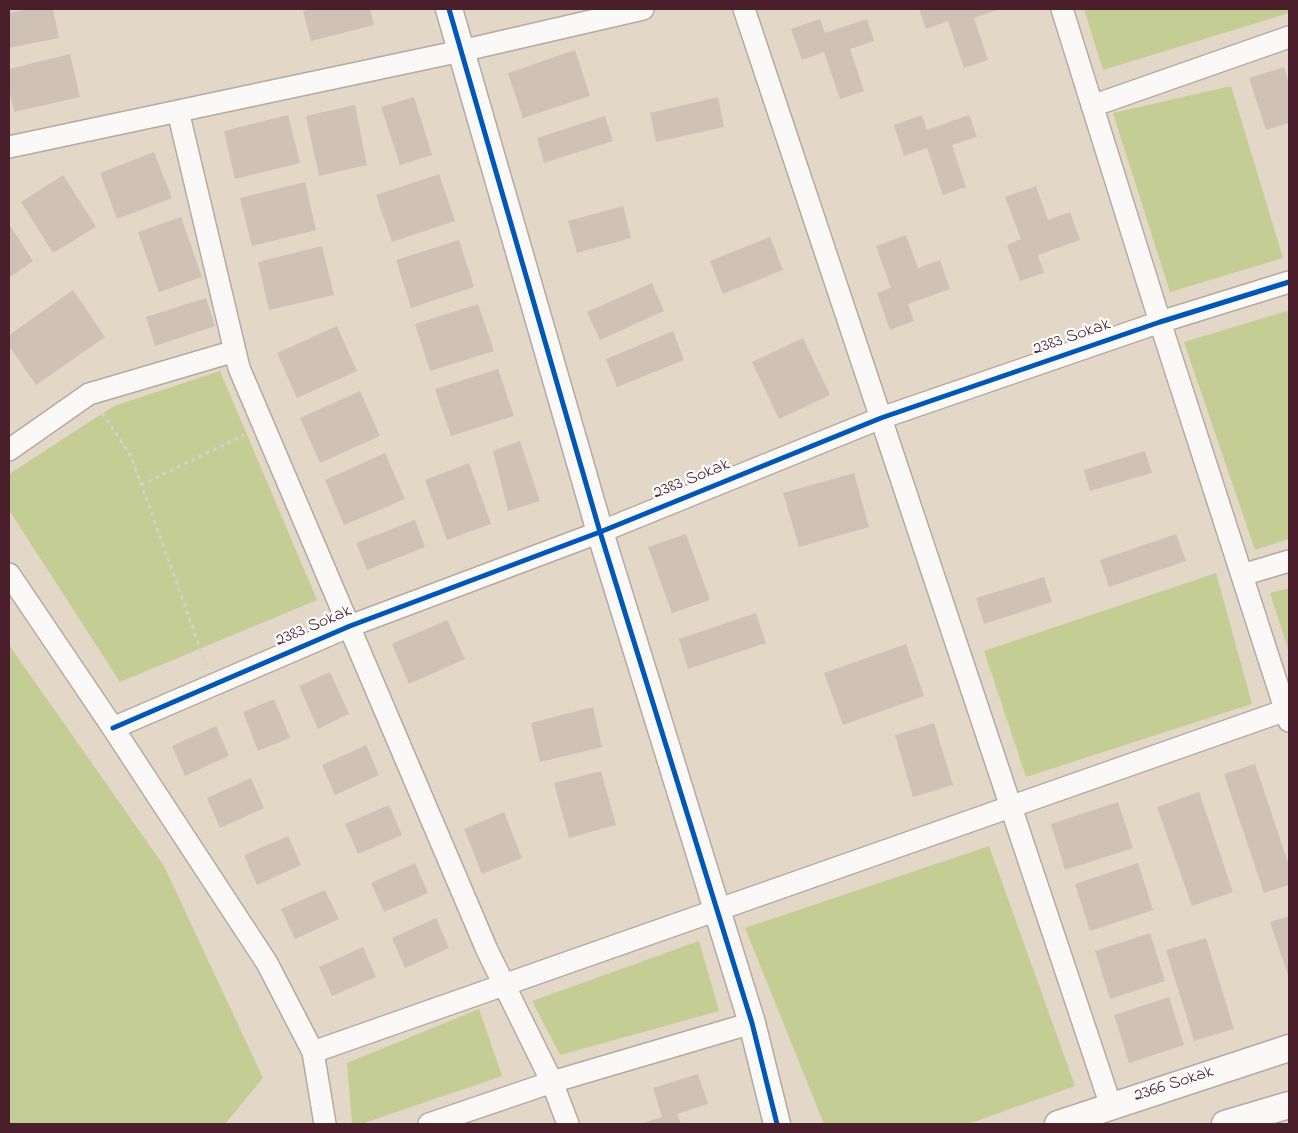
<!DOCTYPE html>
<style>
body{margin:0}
#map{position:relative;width:1298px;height:1133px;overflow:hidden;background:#e3d8c7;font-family:"Indie Flower",sans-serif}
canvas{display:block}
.frame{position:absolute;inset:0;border:10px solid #4a1f2b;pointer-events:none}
</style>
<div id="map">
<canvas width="1298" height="1133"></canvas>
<div class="frame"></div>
</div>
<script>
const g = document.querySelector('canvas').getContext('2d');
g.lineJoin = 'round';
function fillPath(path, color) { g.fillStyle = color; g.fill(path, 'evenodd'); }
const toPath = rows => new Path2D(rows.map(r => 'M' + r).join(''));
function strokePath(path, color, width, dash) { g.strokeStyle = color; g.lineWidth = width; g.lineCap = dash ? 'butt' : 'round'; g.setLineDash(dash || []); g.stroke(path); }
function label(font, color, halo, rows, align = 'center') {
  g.font = font + ' "Indie Flower",sans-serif'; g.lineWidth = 4.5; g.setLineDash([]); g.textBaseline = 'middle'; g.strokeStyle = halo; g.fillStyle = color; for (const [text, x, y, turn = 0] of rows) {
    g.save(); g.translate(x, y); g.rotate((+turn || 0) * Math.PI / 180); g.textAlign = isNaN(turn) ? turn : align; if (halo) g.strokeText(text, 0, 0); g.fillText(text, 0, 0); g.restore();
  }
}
fillPath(toPath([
 [1084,9,1289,9,1289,13,1103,70],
 [1231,86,1283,258,1170,292,1113,113],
 [1287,311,1289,318,1289,539,1255,550,1184,342],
 [220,371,317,600,120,682,9,510,9,474,114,406],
 [1216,573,1252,704,1026,777,984,651],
 [1289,588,1289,652,1270,593],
 [9,645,164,866,263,1078,225,1124,9,1124],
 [989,846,1075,1086,968,1124,824,1124,745,928],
 [699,941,719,1011,560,1055,532,1001],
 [479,1009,502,1076,361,1124,352,1124,347,1063]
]), '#c4cd94');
fillPath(toPath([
 [29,9,53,9,59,38,9,48,9,13],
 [312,9,370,9,374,25,311,41,303,11],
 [919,9,1000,9,974,18,988,60,964,68,948,21,926,29],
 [820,19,825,33,867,19,874,41,850,49,864,91,840,99,824,52,802,60,791,29],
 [575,50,590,96,523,118,508,73],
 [70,54,80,97,14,112,9,89,9,69],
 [1284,67,1289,85,1289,123,1266,130,1249,78],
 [414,97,432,155,400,165,381,107],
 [718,97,724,127,656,142,650,113],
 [355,105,367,165,319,176,306,116],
 [288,115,300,163,235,179,224,131],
 [922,115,927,130,969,115,977,137,952,145,966,187,943,195,927,148,904,156,894,125],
 [605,116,613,141,544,163,537,138],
 [154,152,172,198,117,219,100,173],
 [439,174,455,221,392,242,376,195],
 [63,175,96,227,53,253,21,202],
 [305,182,316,230,252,246,240,198],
 [1036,186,1048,220,1070,212,1080,240,1038,255,1044,273,1020,281,1007,245,1021,239,1005,197],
 [623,206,631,238,577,253,568,221],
 [181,217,202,277,159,292,138,232],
 [9,224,33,261,9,278],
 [906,235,918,268,940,260,950,289,908,304,914,321,890,330,877,293,891,288,876,246],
 [770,237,783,270,723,294,710,261],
 [459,240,474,287,411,308,396,260],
 [322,246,334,295,269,310,258,262],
 [652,283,664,311,600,340,587,312],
 [73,290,105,337,36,385,9,346,9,335],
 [206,298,215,326,155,346,146,317],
 [478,304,494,351,430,371,415,324],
 [337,326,357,371,297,398,277,353],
 [673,331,684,360,617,387,606,359],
 [803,338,830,395,779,419,752,362],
 [498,369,514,416,451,436,435,389],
 [360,391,380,436,320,463,300,418],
 [520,441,540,501,508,511,493,451],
 [1145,451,1152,473,1090,491,1084,470],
 [385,453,405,499,344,525,325,480],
 [469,463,491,524,447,540,425,480],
 [854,473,869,527,799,547,783,493],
 [415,520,425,547,367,570,356,543],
 [686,534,710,600,672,613,648,547],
 [1176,534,1186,561,1109,587,1100,560],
 [1044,577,1052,602,984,624,976,598],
 [756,613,766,643,688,669,679,639],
 [447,620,465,659,409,684,392,644],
 [906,644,924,696,843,725,824,673],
 [330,672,349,714,318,729,299,686],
 [274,699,290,738,258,751,243,712],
 [593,707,602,747,540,762,531,723],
 [934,723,953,785,913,797,895,735],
 [216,726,229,756,185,776,172,746],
 [366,745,379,775,335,795,322,765],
 [1255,764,1289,866,1289,885,1264,893,1224,774],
 [601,771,616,825,569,838,554,783],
 [251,778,264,808,220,828,207,798],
 [1199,792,1233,892,1192,906,1157,807],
 [1118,802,1133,848,1065,870,1051,824],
 [389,805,402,835,358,854,345,824],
 [504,812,522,858,482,874,464,829],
 [288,836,301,865,257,885,244,855],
 [415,863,428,893,384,912,371,883],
 [1138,863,1153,910,1090,931,1075,884],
 [325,890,339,919,295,939,281,909],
 [1289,916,1289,978,1270,922],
 [436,918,449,948,405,968,392,938],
 [1150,933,1165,981,1110,999,1095,951],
 [1206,938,1234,1029,1194,1041,1166,950],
 [363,947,376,977,332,996,319,967],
 [1169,997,1184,1045,1129,1063,1114,1015],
 [698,1074,708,1104,677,1114,681,1124,640,1124,662,1117,653,1088]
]), '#d0c1b7');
const minor = toPath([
 [744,9,1111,1106],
 [1062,9,1160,322,1289,721],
 [1092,106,1289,37],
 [178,111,239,368,487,950,552,1082,568,1124],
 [9,147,461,51,643,9],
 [9,450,89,394,235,351],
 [9,574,113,728,267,963,313,1052,325,1124],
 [1242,575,1289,561],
 [113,728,350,626,600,532,881,418,1160,322,1289,282],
 [313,1052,1286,710],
 [429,1124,552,1082,752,1023]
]);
const tertiary = toPath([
 [449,9,600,532,752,1023,777,1124],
 [1058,1124,1289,1048],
 [1225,1124,1289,1105]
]);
strokePath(minor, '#b5aaa0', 24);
strokePath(tertiary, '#b5aaa0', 29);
strokePath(toPath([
 [102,413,131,456,206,665],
 [141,485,244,435]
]), '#d5d0cc', 3, [4, 4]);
strokePath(minor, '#fbf9f7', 21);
strokePath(tertiary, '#fbf9f7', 26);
strokePath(toPath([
 [449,9,600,532,752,1023,777,1124],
 [113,728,350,626,600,532,881,418,1160,322,1289,282]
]), '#0057b8', 5);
label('18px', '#4a1f2b', '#fff', [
 ["2383 Sokak",1072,338,-19],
 ["2383 Sokak",692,480,-22],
 ["2383 Sokak",314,627,-23],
 ["2366 Sokak",1174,1085,-18]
]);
</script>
